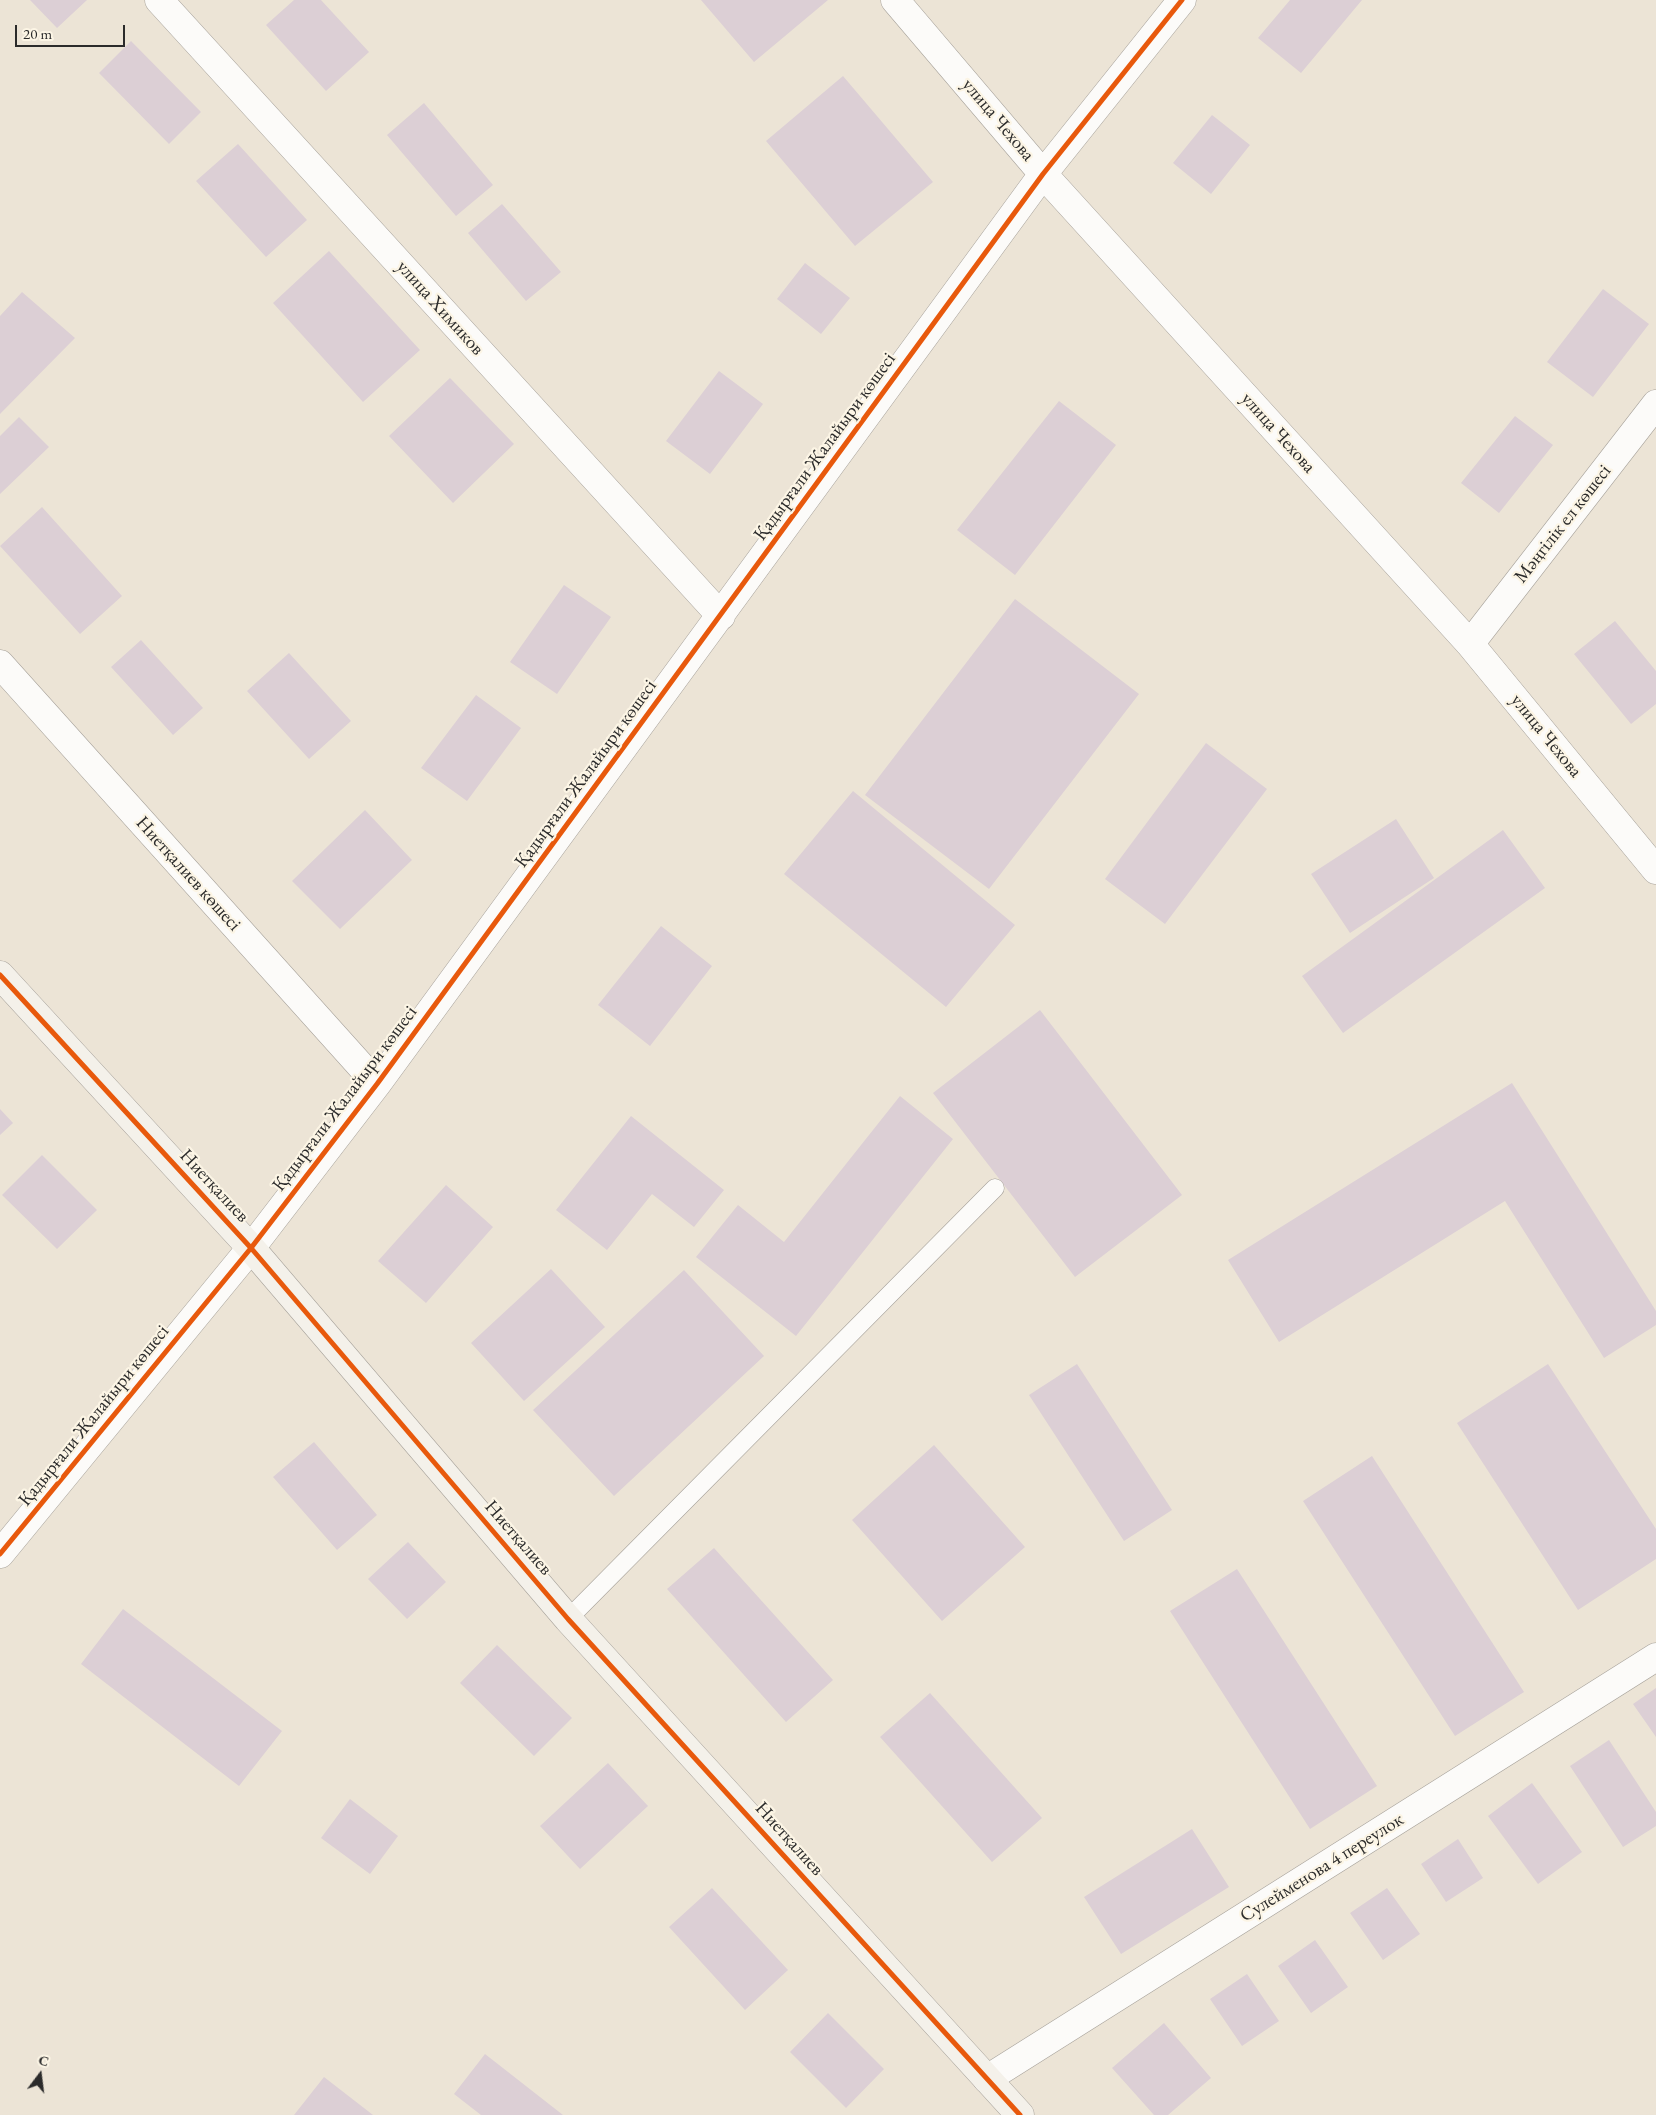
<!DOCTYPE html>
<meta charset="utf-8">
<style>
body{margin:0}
#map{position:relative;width:1656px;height:2115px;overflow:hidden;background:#ece4d6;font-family:"EB Garamond",serif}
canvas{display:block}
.north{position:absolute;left:15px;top:2050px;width:50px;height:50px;-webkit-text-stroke:4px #fcf5e5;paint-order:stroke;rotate:15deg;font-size:14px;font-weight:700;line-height:20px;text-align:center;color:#2b2b2b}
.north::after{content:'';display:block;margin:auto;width:18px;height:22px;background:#2b2b2b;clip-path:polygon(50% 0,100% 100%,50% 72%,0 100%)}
.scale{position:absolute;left:15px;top:25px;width:110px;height:22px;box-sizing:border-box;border:2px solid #2b2b2b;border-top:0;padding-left:6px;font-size:15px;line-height:18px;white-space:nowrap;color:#2b2b2b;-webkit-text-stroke:4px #fcf5e5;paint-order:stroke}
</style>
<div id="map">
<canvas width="1656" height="2115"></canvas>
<div class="north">С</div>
<div class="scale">20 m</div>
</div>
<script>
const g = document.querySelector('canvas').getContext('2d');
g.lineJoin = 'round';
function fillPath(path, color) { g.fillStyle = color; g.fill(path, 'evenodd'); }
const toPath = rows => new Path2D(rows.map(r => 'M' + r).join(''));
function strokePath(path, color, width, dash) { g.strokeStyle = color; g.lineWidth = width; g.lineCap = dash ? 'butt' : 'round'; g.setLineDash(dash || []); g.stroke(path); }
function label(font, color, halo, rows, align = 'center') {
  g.font = font + ' "EB Garamond",serif'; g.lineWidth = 4.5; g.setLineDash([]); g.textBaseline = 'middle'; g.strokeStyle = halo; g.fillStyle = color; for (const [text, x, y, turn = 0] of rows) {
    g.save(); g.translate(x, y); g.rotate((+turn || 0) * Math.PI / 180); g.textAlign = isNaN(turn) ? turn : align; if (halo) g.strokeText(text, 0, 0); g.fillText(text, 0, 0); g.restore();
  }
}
fillPath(toPath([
 [30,0,87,0,57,28],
 [294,0,321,0,369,52,326,91,266,25],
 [701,0,828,0,754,62],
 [1290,0,1362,0,1301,73,1258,38],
 [131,41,201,112,169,144,99,73],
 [843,76,933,182,855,246,766,141],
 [424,103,493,185,456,216,387,135],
 [1212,115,1250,145,1211,194,1173,163],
 [238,144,307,220,266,257,196,181],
 [502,204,561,272,526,301,468,233],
 [329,251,420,350,363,402,273,303],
 [805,263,850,298,821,334,777,299],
 [1603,289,1649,324,1593,397,1547,362],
 [22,292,75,338,0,414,0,316],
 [719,371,763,404,710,474,666,441],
 [450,378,514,444,453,503,389,436],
 [1059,401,1116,445,1015,575,957,530],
 [1515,416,1553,445,1499,513,1461,483],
 [19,417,49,447,0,494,0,436],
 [42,507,122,596,80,634,0,546],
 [564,585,611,617,557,694,510,662],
 [1015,599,1139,694,989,889,865,795],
 [1615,621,1656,671,1656,704,1631,724,1574,654],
 [141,640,203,708,173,735,111,667],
 [289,653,351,721,309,759,247,691],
 [476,695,521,728,467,801,421,768],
 [1206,743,1267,789,1165,924,1105,879],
 [853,791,1015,925,946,1007,784,874],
 [365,810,412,860,340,929,292,881],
 [1396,819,1434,878,1350,933,1311,874],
 [1503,830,1545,888,1343,1033,1302,976],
 [661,926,712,966,650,1046,598,1005],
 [1040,1010,1182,1195,1075,1277,933,1093],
 [1512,1083,1656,1311,1656,1325,1604,1358,1505,1201,1279,1342,1228,1260],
 [900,1096,953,1139,796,1336,696,1257,738,1205,784,1242],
 [0,1109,13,1123,0,1135],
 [631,1116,724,1190,694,1227,652,1194,607,1250,556,1210],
 [42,1155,97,1210,57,1249,2,1195],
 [446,1185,493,1227,426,1303,378,1261],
 [551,1269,605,1327,524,1401,471,1343],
 [684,1270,764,1356,614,1496,533,1410],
 [1077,1364,1172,1510,1124,1541,1029,1395],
 [1548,1364,1656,1529,1656,1559,1578,1610,1457,1423],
 [314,1442,377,1515,337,1550,273,1477],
 [934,1445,1025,1547,942,1621,852,1520],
 [1372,1456,1524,1692,1455,1736,1303,1501],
 [408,1542,446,1582,407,1619,368,1579],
 [714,1548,833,1680,786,1722,667,1589],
 [1237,1569,1377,1786,1310,1829,1170,1611],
 [123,1609,282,1731,239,1786,81,1664],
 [497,1645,572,1718,534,1756,460,1683],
 [1656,1688,1656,1737,1633,1704],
 [930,1693,1042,1818,992,1862,880,1737],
 [1609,1740,1656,1812,1656,1826,1623,1847,1570,1766],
 [608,1763,648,1806,580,1869,540,1826],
 [1532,1783,1582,1852,1538,1884,1488,1816],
 [350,1799,398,1836,370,1874,321,1838],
 [1192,1829,1229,1887,1121,1954,1084,1897],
 [1458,1839,1483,1878,1446,1902,1421,1864],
 [712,1888,788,1970,745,2010,669,1927],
 [1387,1888,1420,1934,1383,1960,1350,1913],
 [1315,1940,1348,1987,1311,2013,1278,1966],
 [1247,1974,1279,2021,1242,2046,1210,1999],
 [828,2013,884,2069,846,2108,790,2052],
 [1164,2023,1211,2078,1168,2115,1154,2115,1112,2068],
 [485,2054,563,2115,481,2115,454,2094],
 [324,2077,373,2115,294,2115]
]), '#dccfd5');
const lane = toPath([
 [568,1619,995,1188]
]);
const street = toPath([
 [159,0,721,616],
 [895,0,1043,174,1470,644,1656,870],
 [1470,644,1656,404],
 [0,664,377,1084],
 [0,1554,251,1248,377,1084,1043,174,1182,0],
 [987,2079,1656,1657]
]);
const secondary = toPath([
 [0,975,251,1248,568,1619,1020,2115]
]);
strokePath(lane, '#a6a19a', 19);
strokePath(street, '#a6a19a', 29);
strokePath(secondary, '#a6a19a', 29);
strokePath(lane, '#fcfbf9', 18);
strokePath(street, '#fcfbf9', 28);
strokePath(secondary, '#f4f1ea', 28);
strokePath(toPath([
 [0,975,251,1248,568,1619,1020,2115],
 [0,1554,251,1248,377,1084,1043,174,1182,0]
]), '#e8590c', 5);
label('19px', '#2b2b2b', '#fcf5e5', [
 ["улица Чехова",998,120,50],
 ["улица Химиков",440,308,48],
 ["улица Чехова",1278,433,48],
 ["Қадырғали Жалайыри көшесі",825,447,-54],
 ["Мәңгілік ел көшесі",1563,524,-52],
 ["улица Чехова",1546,736,51],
 ["Қадырғали Жалайыри көшесі",586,774,-54],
 ["Ниетқалиев көшесі",188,874,48],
 ["Қадырғали Жалайыри көшесі",345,1099,-53],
 ["Ниетқалиев",214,1186,47],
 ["Қадырғали Жалайыри көшесі",94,1416,-51],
 ["Ниетқалиев",518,1538,49],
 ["Ниетқалиев",789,1839,48],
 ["Сулейменова 4 переулок",1322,1868,-32]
]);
</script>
